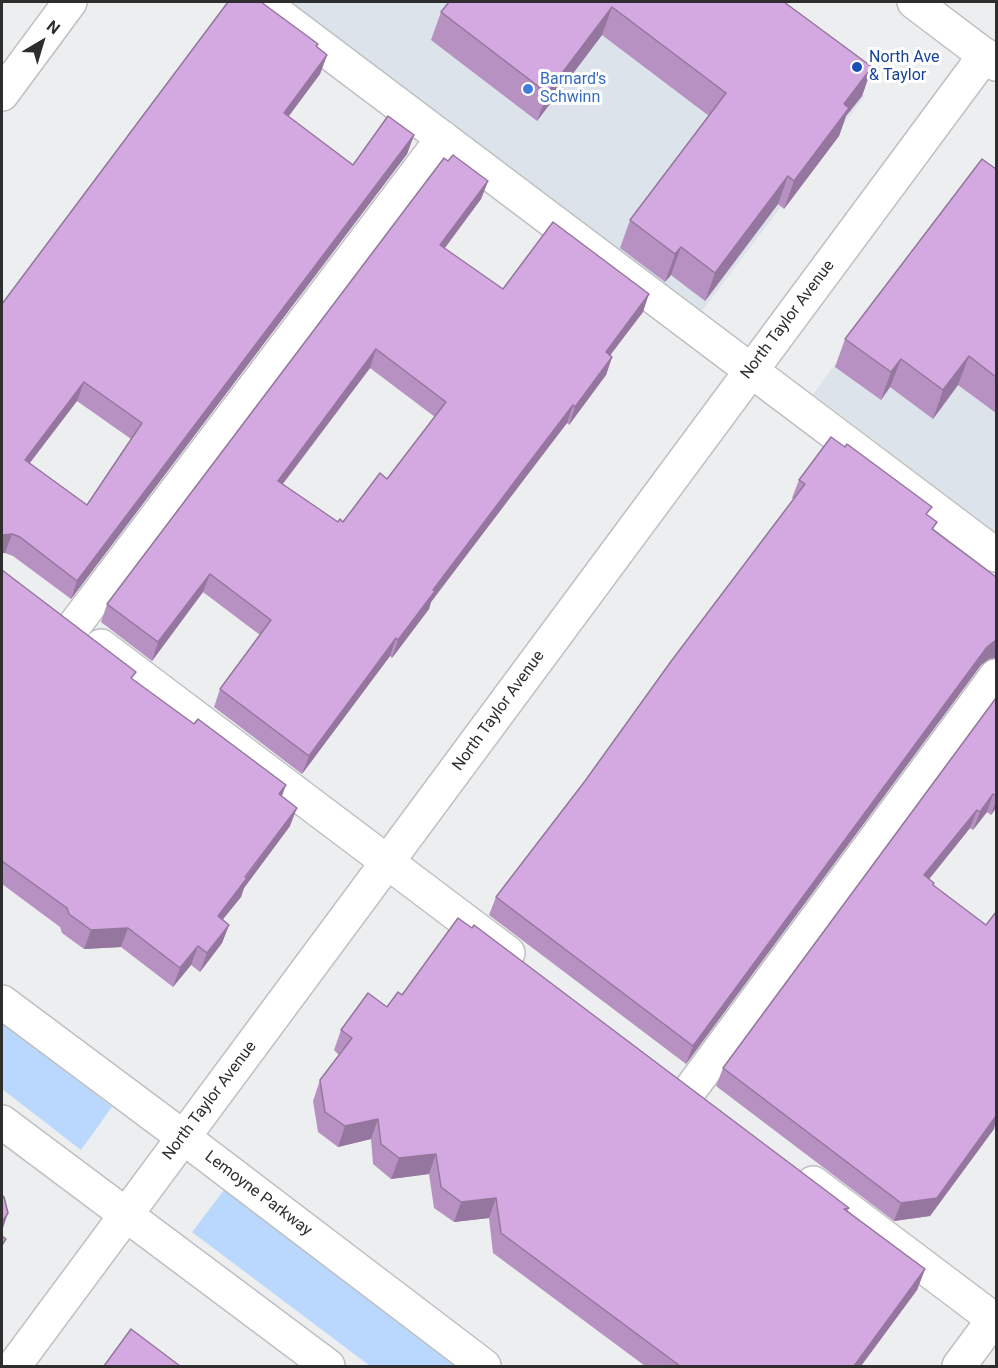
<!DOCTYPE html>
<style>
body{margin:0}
#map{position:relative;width:998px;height:1368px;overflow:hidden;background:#edeeef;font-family:Roboto,sans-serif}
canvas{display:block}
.frame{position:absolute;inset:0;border:3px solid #2e2e2f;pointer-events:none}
.north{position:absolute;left:12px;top:12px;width:60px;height:60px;-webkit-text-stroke:4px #fff;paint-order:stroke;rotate:38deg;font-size:16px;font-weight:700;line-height:24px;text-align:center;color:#2e2e2f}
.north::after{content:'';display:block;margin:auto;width:21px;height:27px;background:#2e2e2f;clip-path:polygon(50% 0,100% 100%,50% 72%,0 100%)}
</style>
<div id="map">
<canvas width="998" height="1368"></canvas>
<div class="frame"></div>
<div class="north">N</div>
</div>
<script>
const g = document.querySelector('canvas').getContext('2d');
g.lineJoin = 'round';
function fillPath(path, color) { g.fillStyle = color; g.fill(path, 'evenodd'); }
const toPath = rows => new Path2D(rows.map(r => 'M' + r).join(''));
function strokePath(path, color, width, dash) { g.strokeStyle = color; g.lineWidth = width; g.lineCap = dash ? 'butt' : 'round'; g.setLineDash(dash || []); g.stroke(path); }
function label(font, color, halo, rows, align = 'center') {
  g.font = font + ' Roboto,sans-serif'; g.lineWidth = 6; g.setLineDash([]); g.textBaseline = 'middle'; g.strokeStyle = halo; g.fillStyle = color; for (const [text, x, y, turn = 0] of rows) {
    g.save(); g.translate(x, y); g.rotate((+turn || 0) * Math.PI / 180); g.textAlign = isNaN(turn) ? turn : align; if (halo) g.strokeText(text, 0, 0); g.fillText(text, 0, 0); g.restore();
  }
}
fillPath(toPath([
 [285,2,741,2,865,96,699,315],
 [974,179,996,197,996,533,813,394]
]), '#dde3eb');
fillPath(toPath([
 [2,1023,112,1107,81,1150,2,1089],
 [224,1190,457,1366,370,1366,192,1232]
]), '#bad8fd');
const minor = toPath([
 [262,2,996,555],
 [2,94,70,2],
 [74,626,443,138],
 [101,646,508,953],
 [2,1002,183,1137,484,1366],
 [690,1090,996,676],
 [2,1122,328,1366],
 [813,1183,996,1321],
 [14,1366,985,55],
 [959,1366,996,1316]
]);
const major = toPath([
 [914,2,996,64]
]);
strokePath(minor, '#bebfc1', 36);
strokePath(major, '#bebfc1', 36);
strokePath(minor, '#fff', 33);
strokePath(major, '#fff', 33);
fillPath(toPath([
 [784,2,872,67,862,96,846,116,839,136,784,209,778,204,705,301,671,275,665,282,620,248,630,220,709,116,602,35,537,121,431,40,441,12],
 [318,44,317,47,327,55,320,74,288,117,353,165,414,135,407,154,71,599,13,556,5,553,2,304],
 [77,401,131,439,87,505,30,463],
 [448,161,488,181,481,199,444,249,503,289,643,312,610,355,612,357,606,375,569,425,567,423,521,482,431,602,429,609,392,658,390,656,302,774,214,707,220,689,260,635,203,592,152,661,101,622,107,604],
 [370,368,435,417,387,479,343,522,338,522,283,484],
 [996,169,996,413,958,385,933,419,890,387,881,400,835,367,845,339],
 [799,480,928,516,989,659,981,665,686,1064,489,915,496,897,585,781,794,499,792,498],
 [2,570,133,680,282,797,290,826,244,888,241,897,223,919,229,925,222,943,200,972,191,965,173,987,121,947,84,949,62,933,60,927,2,884],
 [996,698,996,808,991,815,987,812,973,830,970,828,929,879,934,883,933,885,994,1129,930,1216,894,1221,716,1086,723,1068],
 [402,995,849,1208,848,1211,925,1269,917,1290,861,1366,645,1366,493,1253,489,1218,454,1222,434,1208,429,1174,391,1179,373,1164,371,1139,338,1147,318,1132,313,1101,320,1080,339,1055,334,1050,341,1030,387,1007]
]), '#b691c2');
fillPath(toPath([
 [612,7,602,35,537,121,547,93],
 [327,55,320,74,277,132,284,113],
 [872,67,862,96,846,116,839,136,784,209,794,181,844,104],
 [414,135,407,154,71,599,77,581],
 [788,176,778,204,705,301,715,273],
 [488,181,481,199,433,264,440,245],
 [681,247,671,275,665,282,675,254],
 [649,294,643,312,599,370,606,352],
 [376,349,370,368,271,499,278,481],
 [969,356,958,385,933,419,943,390],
 [612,357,606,375,569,425,575,407],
 [901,359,890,387,881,400,891,372],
 [84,382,77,401,18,478,25,460],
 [573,405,567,423,431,602,429,609,392,658,398,640,433,590],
 [12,534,5,553,2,553,2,535],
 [210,574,203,592,152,661,158,642],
 [396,638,390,656,302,774,309,756],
 [996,640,996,658,989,659,981,665,686,1064,693,1046,987,647],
 [286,785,279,804,279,794],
 [993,794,987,812,973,830,980,812],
 [996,801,996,808,991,815],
 [297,808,290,826,244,888,241,897,211,934,218,916],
 [977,810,970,828,918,893,924,875],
 [229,925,222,943,200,972,207,953],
 [128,928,121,947,84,949,91,930],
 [198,946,191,965,173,987,180,968],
 [996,1111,996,1121,994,1129,930,1216,894,1221,901,1203],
 [378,1119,371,1139,338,1147,345,1126],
 [436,1154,429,1174,391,1179,399,1158],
 [496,1198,489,1218,454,1222,461,1202],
 [8,1213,2,1231,2,1222],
 [925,1269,917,1290,861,1366,854,1366]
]), '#94769e');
const building = toPath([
 [228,2,261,2,318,44,316,46,327,55,284,113,353,165,388,116,414,135,77,581,20,537,12,534,2,535,2,304,228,2],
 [84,382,142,423,87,505,25,460,84,382],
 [449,2,784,2,872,67,844,104,849,108,794,181,788,176,715,273,681,247,675,254,630,220,726,93,612,7,547,93,441,12,449,2],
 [453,155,488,181,440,245,503,289,553,222,649,294,606,352,612,357,575,407,573,405,528,464,433,590,435,591,398,640,396,638,309,756,220,689,271,620,210,574,158,642,107,604,444,158,448,161,453,155],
 [376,349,446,402,387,479,380,473,343,522,340,519,338,522,278,481,376,349],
 [982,159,996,169,996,377,969,356,943,390,901,359,891,372,845,339,982,159],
 [831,437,845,447,847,444,932,507,926,514,937,522,932,529,996,577,996,640,987,647,693,1046,496,897,585,781,672,660,805,484,799,480,831,437],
 [2,570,136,672,131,678,194,724,198,719,286,785,279,794,297,808,245,877,247,878,218,916,229,925,207,953,198,946,180,968,128,928,91,930,69,914,67,908,2,861,2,570],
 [996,698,996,796,993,794,980,812,977,810,924,875,934,883,933,885,986,925,996,912,996,1116,937,1198,901,1203,723,1068,996,698],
 [458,918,472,928,474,925,849,1208,844,1209,925,1269,854,1366,680,1366,501,1233,496,1198,461,1202,441,1187,436,1154,399,1158,381,1144,378,1119,345,1126,325,1112,320,1080,352,1038,341,1030,368,993,387,1007,398,992,402,995,458,918],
 [2,1195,4,1197,8,1213,2,1222,2,1195],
 [2,1236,6,1239,2,1245,2,1236],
 [131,1329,180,1366,104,1366,131,1329]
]);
fillPath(building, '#d4a9e1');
strokePath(building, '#94769e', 1.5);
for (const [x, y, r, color] of [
 [857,67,6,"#1a4fb4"],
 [528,89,6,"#3f7fe0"]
]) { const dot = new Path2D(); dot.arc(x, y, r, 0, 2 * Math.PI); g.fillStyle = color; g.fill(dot); strokePath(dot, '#fff', 2); }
label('16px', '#164399', '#fff', [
 ["North Ave",869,58],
 ["& Taylor",869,76]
], 'left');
label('16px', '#366cbe', '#fff', [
 ["Barnard's",540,80],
 ["Schwinn",540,98]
], 'left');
label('16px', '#2e2e2f', '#fff', [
 ["North Taylor Avenue",788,320,-53],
 ["North Taylor Avenue",499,711,-54],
 ["North Taylor Avenue",210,1101,-53],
 ["Lemoyne Parkway",258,1194,37]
]);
</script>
